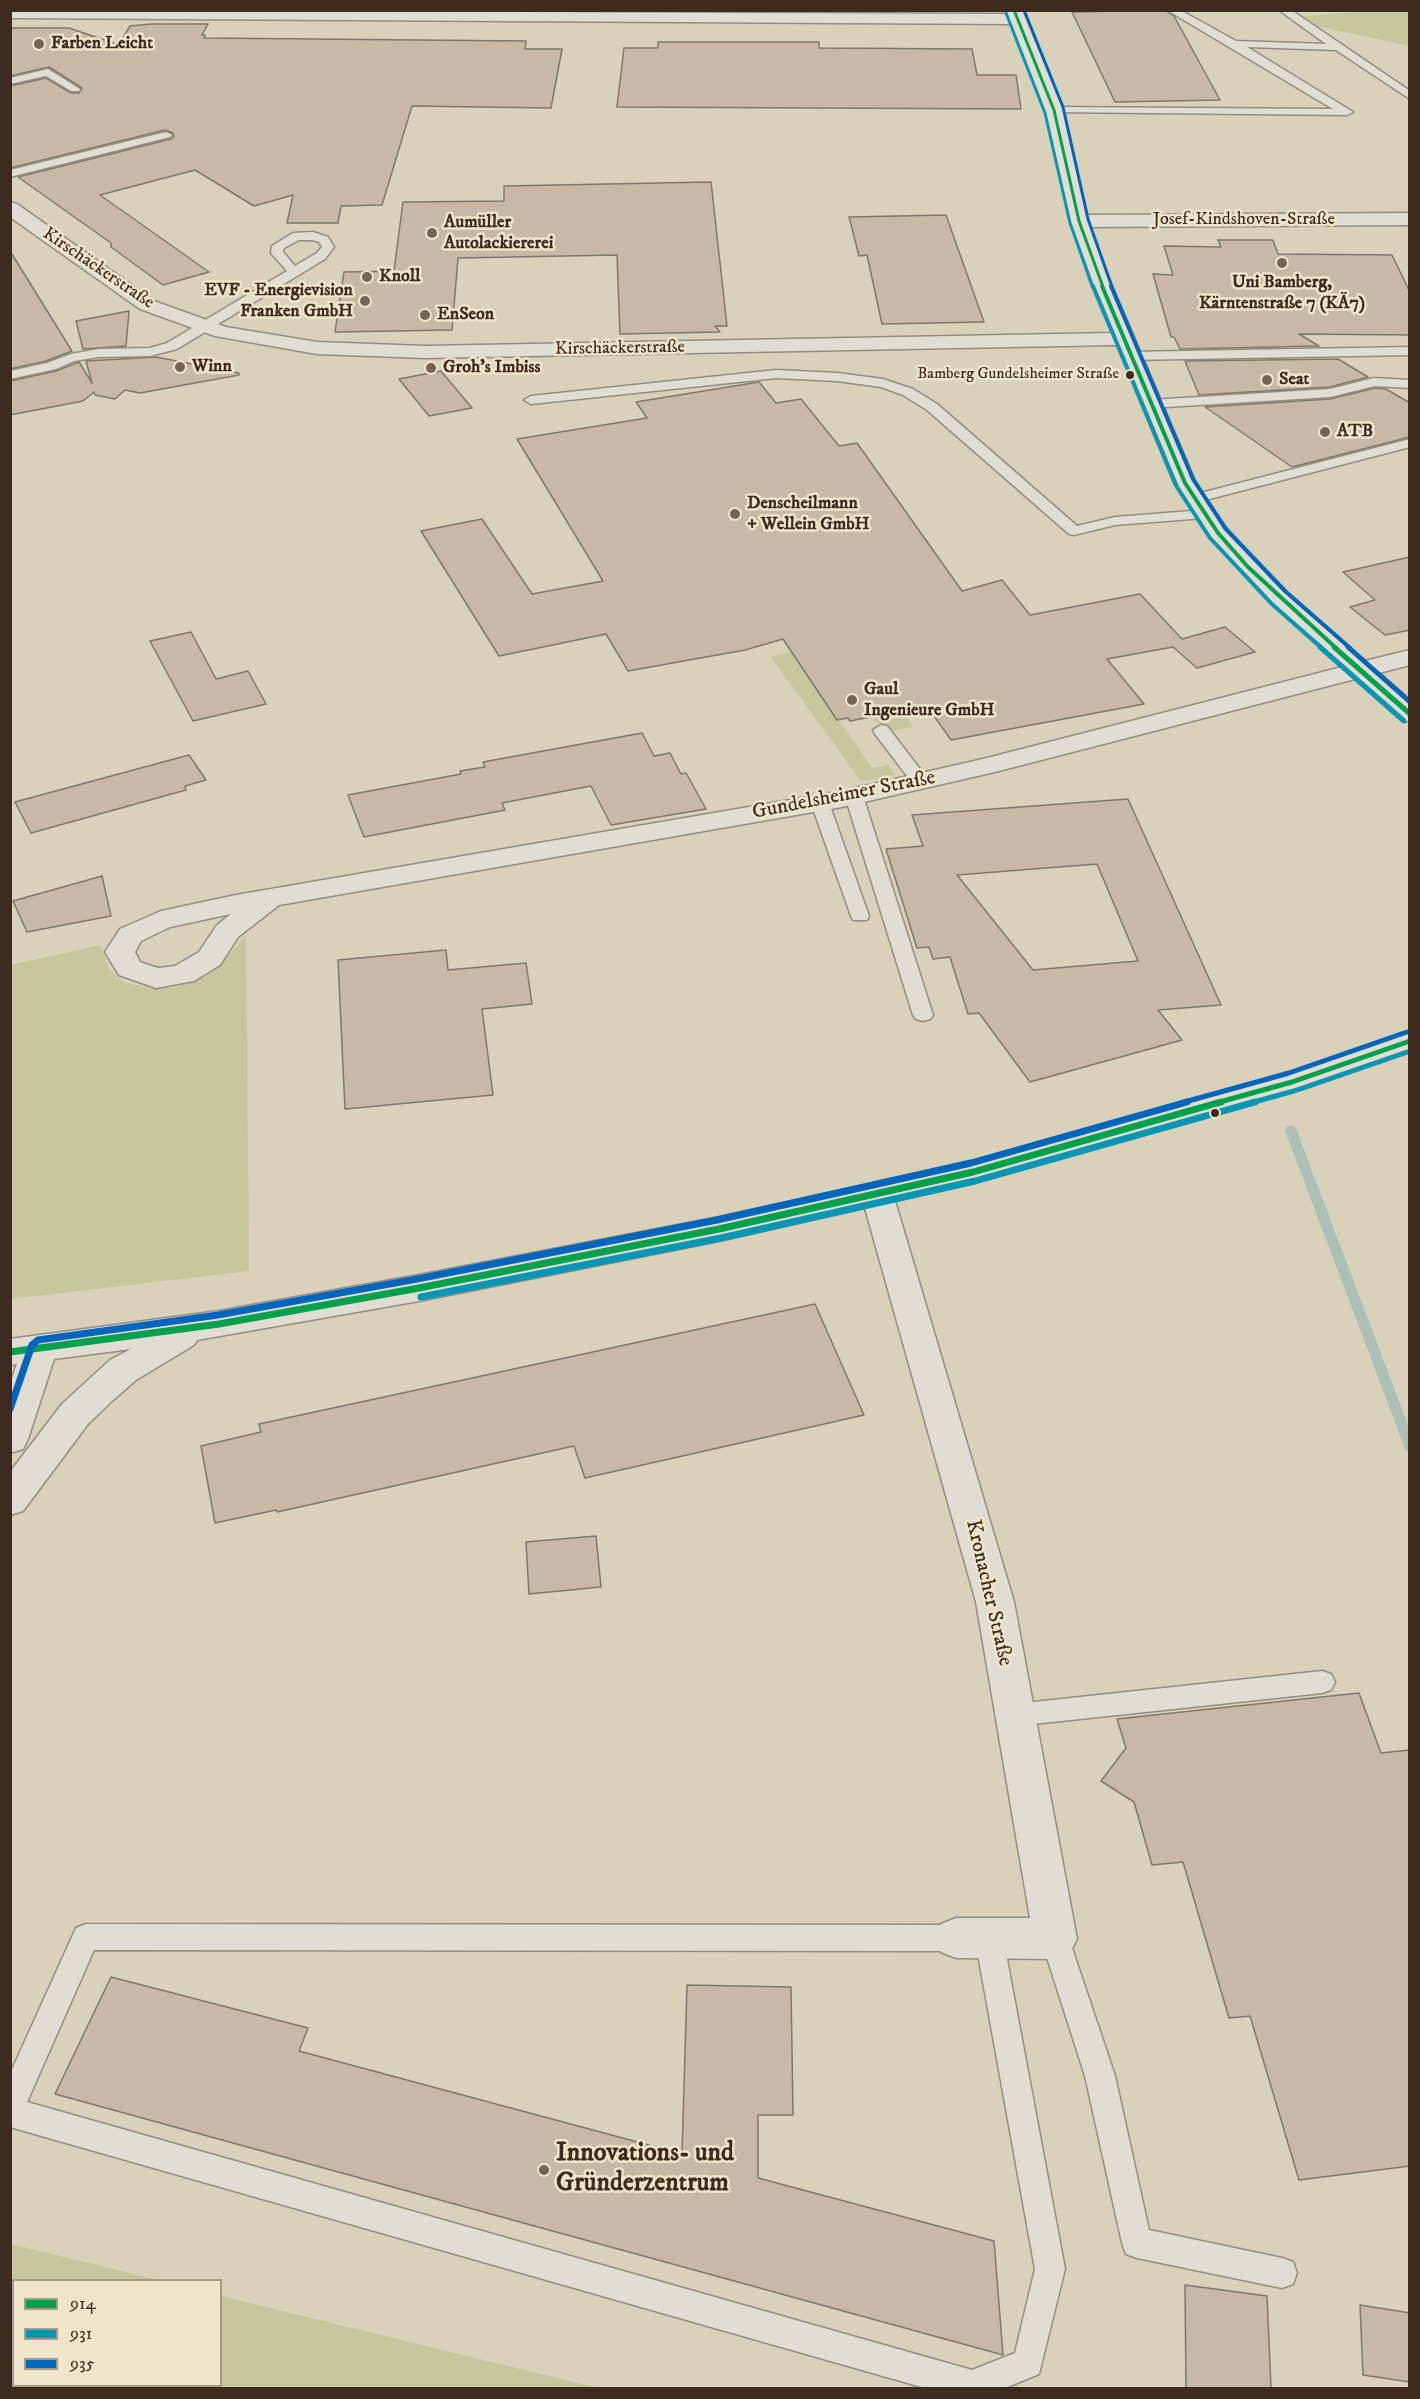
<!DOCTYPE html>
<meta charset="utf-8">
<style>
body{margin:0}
#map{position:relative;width:1420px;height:2399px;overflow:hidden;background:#d9d1ba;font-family:"IM FELL DW Pica",serif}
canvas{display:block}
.frame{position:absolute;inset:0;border:12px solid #3f2a1f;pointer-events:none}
.legend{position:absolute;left:12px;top:2279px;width:210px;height:108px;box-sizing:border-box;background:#efe5ca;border:2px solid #a99a86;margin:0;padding:8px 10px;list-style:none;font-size:18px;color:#3f2a1f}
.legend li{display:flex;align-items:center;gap:12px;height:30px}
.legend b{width:30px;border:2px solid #a99a86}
</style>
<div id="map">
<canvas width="1420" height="2399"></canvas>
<div class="frame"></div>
<ul class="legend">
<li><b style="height:8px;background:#03a04e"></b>914</li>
<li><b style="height:8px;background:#0996b4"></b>931</li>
<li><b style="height:8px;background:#0065bd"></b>935</li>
</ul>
</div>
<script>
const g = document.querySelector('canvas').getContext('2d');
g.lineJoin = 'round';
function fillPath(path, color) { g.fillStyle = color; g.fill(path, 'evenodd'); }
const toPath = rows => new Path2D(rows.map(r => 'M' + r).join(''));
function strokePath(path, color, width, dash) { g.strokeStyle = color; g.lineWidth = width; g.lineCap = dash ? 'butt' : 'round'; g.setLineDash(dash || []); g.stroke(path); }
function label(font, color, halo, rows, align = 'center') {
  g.font = font + ' "IM FELL DW Pica",serif'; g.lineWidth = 5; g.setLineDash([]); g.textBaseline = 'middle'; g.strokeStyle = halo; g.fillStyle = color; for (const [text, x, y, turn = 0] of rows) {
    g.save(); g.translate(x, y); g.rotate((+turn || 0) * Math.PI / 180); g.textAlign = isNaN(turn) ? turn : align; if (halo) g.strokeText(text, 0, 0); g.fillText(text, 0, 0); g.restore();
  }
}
fillPath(toPath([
 [1368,11,1409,11,1409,46,1304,23,1296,17],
 [851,635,816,688,872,768,888,765,895,775,861,781,771,657],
 [902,711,913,727,887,732,872,717],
 [246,935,249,1271,11,1299,11,965,101,945,109,970,124,982,148,988,174,988,205,977,222,963],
 [11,2244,158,2280,14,2280,14,2386,220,2386,221,2296,598,2388,11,2388]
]), '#c7c69d');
strokePath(toPath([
 [1291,1131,1410,1446]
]), '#acbfb6', 11);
const building = toPath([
 [1165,10,1174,16,1220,100,1115,102,1072,12,1165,10],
 [151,24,208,24,202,35,205,35,204,38,526,41,525,49,562,49,551,108,412,106,382,205,341,206,338,223,287,223,293,195,254,206,195,170,100,195,209,272,163,285,111,247,111,243,18,177,171,139,174,137,173,133,165,130,10,168,10,86,46,78,71,93,79,93,82,88,49,67,10,76,10,28,69,28,119,45,130,26,151,24],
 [658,42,819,42,819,48,972,49,977,75,1016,75,1021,109,617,107,624,48,658,48,658,42],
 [711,182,727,326,715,326,720,332,620,334,617,255,458,258,452,330,335,332,344,272,394,271,403,202,504,201,504,186,711,182],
 [946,215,984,322,882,324,867,255,859,256,849,217,946,215],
 [1218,240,1273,240,1278,254,1392,255,1410,292,1410,335,1299,334,1319,346,1180,349,1174,337,1171,337,1153,274,1173,275,1164,246,1221,247,1218,240],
 [10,251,72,351,46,361,10,369,10,251],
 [129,311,126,346,83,349,76,321,129,311],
 [156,357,239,373,239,375,140,393,125,390,115,399,95,395,94,392,83,401,10,415,10,381,56,371,79,362,92,383,86,361,156,357],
 [1338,359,1368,377,1330,387,1199,395,1185,361,1338,359],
 [441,371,472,408,429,416,399,379,441,371],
 [759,382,776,403,801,399,839,446,857,443,962,591,1002,580,1030,615,1140,594,1182,639,1225,627,1255,652,1197,668,1173,647,1107,659,1144,704,951,740,927,706,850,721,848,718,837,720,783,639,745,650,628,671,606,634,499,656,421,531,482,519,532,594,603,581,517,439,647,418,636,402,759,382],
 [1375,388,1386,389,1410,403,1410,437,1292,467,1205,407,1330,399,1375,388],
 [1410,557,1410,630,1385,635,1350,607,1375,600,1343,572,1410,557],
 [191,632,216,679,248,671,266,704,193,721,150,641,191,632],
 [642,733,654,756,670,753,681,774,686,773,706,809,611,825,591,786,502,803,505,810,364,837,348,795,461,774,460,771,485,767,483,762,642,733],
 [189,755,206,780,185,786,186,790,31,833,15,802,189,755],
 [1128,799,1221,1005,1158,1010,1182,1040,1030,1082,979,1013,968,1014,950,957,933,959,929,947,917,948,886,849,923,846,912,815,1128,799],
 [1097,864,1138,961,1033,970,957,875,1097,864],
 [102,876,111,916,27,932,13,901,102,876],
 [446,950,448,970,526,963,532,1004,482,1009,493,1095,345,1109,338,960,446,950],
 [815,1304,864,1415,585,1478,574,1446,277,1512,276,1510,215,1523,201,1446,261,1432,259,1424,815,1304],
 [596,1536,601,1587,529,1594,526,1542,596,1536],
 [1359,1693,1381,1753,1410,1750,1410,2166,1299,2180,1250,2016,1229,2018,1183,1862,1152,1865,1134,1802,1101,1781,1126,1748,1117,1719,1359,1693],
 [111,1977,308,2028,299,2051,682,2154,687,1985,791,1987,793,2115,758,2115,758,2178,994,2241,1003,2355,55,2094,111,1977],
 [1185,2285,1267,2296,1271,2388,1186,2388,1185,2285],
 [1360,2305,1410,2313,1410,2382,1363,2375,1360,2305]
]);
fillPath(building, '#c8b9a6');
strokePath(building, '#7f776a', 1.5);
const service = toPath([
 [1167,10,1180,10,1236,41,1326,44,1279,10,1291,10,1410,91,1410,99,1336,50,1247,47,1353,112,1347,115,1050,112,1048,110,1054,107,1333,109,1167,10],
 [48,69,80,89,79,91,71,91,46,76,10,84,10,78,48,69],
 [166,132,172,135,170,137,10,177,10,170,166,132],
 [313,232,328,237,334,247,325,259,177,349,150,356,99,357,74,361,56,369,10,379,10,371,47,363,71,354,99,349,150,348,167,343,287,271,271,253,272,246,293,233,313,232],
 [299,240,312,240,319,242,322,247,317,253,295,266,283,252,284,248,299,240],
 [1410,347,1410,355,1130,360,1123,356,1130,352,1410,347],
 [776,370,837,373,883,379,913,389,937,404,1077,526,1115,517,1204,510,1211,514,1204,518,1115,525,1074,535,1069,534,927,410,903,395,881,387,837,381,776,378,531,404,524,400,531,396,776,370],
 [1374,378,1410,380,1410,388,1375,386,1330,397,1150,408,1143,404,1150,400,1330,389,1374,378],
 [1410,439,1410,447,1194,503,1187,499,1189,496,1410,439],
 [881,725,887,726,926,777,929,781,926,785,914,785,875,734,873,730,881,725],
 [854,791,860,792,863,796,933,1015,930,1019,923,1021,916,1019,913,1015,845,796,848,792,854,791],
 [820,798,826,799,829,803,869,916,867,920,853,920,851,916,811,803,814,799,820,798],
 [1322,1671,1331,1674,1335,1682,1331,1690,1322,1693,1015,1726,1006,1723,1002,1715,1006,1707,1015,1704,1322,1671],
 [86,1924,956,1925,966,1929,970,1938,966,1947,956,1951,94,1950,27,2102,972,2370,1015,2353,1035,2269,975,1938,979,1929,989,1925,999,1929,1003,1938,1065,2269,1039,2374,1005,2388,925,2388,10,2127,10,2074,76,1928,86,1924],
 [1055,1926,1065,1930,1069,1939,1115,2076,1149,2230,1282,2258,1293,2262,1297,2273,1293,2284,1282,2288,1137,2258,1126,2254,1122,2243,1085,2076,1041,1939,1045,1930,1055,1926]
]);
const minor = toPath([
 [10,10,1008,14,1006,10,1022,10,1063,110,1087,215,1410,213,1410,225,1090,227,1110,281,1196,483,1227,529,1256,562,1288,593,1365,661,1410,650,1410,665,1379,673,1410,700,1410,722,1401,720,1355,679,995,772,842,807,279,905,238,937,220,965,194,981,156,988,119,975,105,952,120,929,161,911,236,895,842,791,983,759,1342,667,1270,603,1210,538,1174,483,1117,345,425,358,317,354,215,336,140,309,10,217,10,202,17,204,154,301,226,327,317,342,425,346,1112,333,1090,281,1070,221,1045,110,1011,24,10,18,10,10],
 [231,914,217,925,199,952,175,966,158,968,140,962,135,952,141,941,170,927,231,914],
 [877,1182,889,1186,893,1194,1014,1602,1077,1939,1070,1953,1055,1959,956,1958,941,1952,934,1938,941,1924,956,1918,1030,1918,976,1602,861,1194,865,1186,877,1182]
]);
const tertiary = toPath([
 [1410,1031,1410,1052,1303,1089,973,1183,719,1241,419,1301,197,1340,194,1345,136,1380,112,1401,88,1424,23,1511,10,1515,10,1472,62,1404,110,1360,131,1349,54,1359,28,1439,23,1449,10,1453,10,1384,17,1364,10,1365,10,1339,219,1311,419,1275,719,1217,973,1161,1281,1075,1410,1031]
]);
strokePath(service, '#948d7f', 3);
strokePath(minor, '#948d7f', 3);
strokePath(tertiary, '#948d7f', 3);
fillPath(service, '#e2ddd2');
fillPath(minor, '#e2ddd2');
fillPath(tertiary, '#e2ddd2');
strokePath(toPath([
 [1014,10,1054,110,1079,221,1103,287]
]), '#03a04e', 3);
strokePath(toPath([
 [1102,286,1185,483,1218,533,1248,567,1336,648]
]), '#03a04e', 4);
strokePath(toPath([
 [1334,647,1410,714],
 [1216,1103,1292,1082,1410,1041]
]), '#03a04e', 5);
strokePath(toPath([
 [10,1352,219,1324,419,1288,719,1229,973,1172,1221,1102]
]), '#03a04e', 7);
strokePath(toPath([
 [1006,13,1045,113,1070,223,1093,287]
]), '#0996b4', 3);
strokePath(toPath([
 [1093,286,1177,487,1210,538,1273,605,1322,648]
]), '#0996b4', 4);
strokePath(toPath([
 [1320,647,1404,721],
 [1250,1103,1294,1091,1410,1051]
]), '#0996b4', 5);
strokePath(toPath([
 [421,1297,721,1238,975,1181,1255,1102]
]), '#0996b4', 7);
strokePath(toPath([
 [1024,10,1063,107,1088,219,1112,287]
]), '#0065bd', 3);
strokePath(toPath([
 [1111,286,1193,479,1225,528,1285,591,1350,648]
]), '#0065bd', 4);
strokePath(toPath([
 [1348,647,1410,702],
 [1181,1103,1289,1073,1407,1032]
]), '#0065bd', 5);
strokePath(toPath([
 [10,1409,32,1345,38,1340,218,1315,417,1279,717,1220,971,1163,1187,1102]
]), '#0065bd', 7);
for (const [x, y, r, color] of [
 [39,44,6,"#756455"],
 [432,233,6,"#756455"],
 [1282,263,6,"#756455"],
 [367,277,6,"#756455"],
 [365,301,6,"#756455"],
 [425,315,6,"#756455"],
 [180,367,6,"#756455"],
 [431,368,6,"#756455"],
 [1130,375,5,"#3f2a1f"],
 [1267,380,6,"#756455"],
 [1325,432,6,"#756455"],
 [735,514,6,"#756455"],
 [852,700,6,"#756455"],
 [1215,1113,5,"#3f2a1f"],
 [544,2170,6,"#756455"]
]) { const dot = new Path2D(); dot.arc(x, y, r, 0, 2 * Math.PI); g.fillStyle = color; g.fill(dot); strokePath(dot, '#efe5ca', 2); }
label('16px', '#3f2a1f', '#efe5ca', [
 ["Bamberg Gundelsheimer Straße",1119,375]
], 'right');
label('bold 18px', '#3f2a1f', '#efe5ca', [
 ["Farben Leicht",51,44],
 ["Aumüller",444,223],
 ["Autolackiererei",444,244],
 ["Knoll",379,277],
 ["Uni Bamberg,",1282,283,"center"],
 ["Kärntenstraße 7 (KÄ7)",1282,304,"center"],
 ["EVF - Energievision",353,291,"right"],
 ["Franken GmbH",353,312,"right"],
 ["EnSeon",437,315],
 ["Winn",192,367],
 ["Groh's Imbiss",443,368],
 ["Seat",1279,380],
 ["ATB",1337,432],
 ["Denscheilmann",747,504],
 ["+ Wellein GmbH",747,525],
 ["Gaul",864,690],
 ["Ingenieure GmbH",864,711]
], 'left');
label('18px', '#3f2a1f', '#efe5ca', [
 ["Josef-Kindshoven-Straße",1244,220],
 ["Kirschäckerstraße",98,269,34],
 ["Kirschäckerstraße",620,349,-1]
]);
label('21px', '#3f2a1f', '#efe5ca', [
 ["Gundelsheimer Straße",844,796,-11],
 ["Kronacher Straße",988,1593,77]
]);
label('bold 26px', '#3f2a1f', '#efe5ca', [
 ["Innovations- und",556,2155],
 ["Gründerzentrum",556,2185]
], 'left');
</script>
